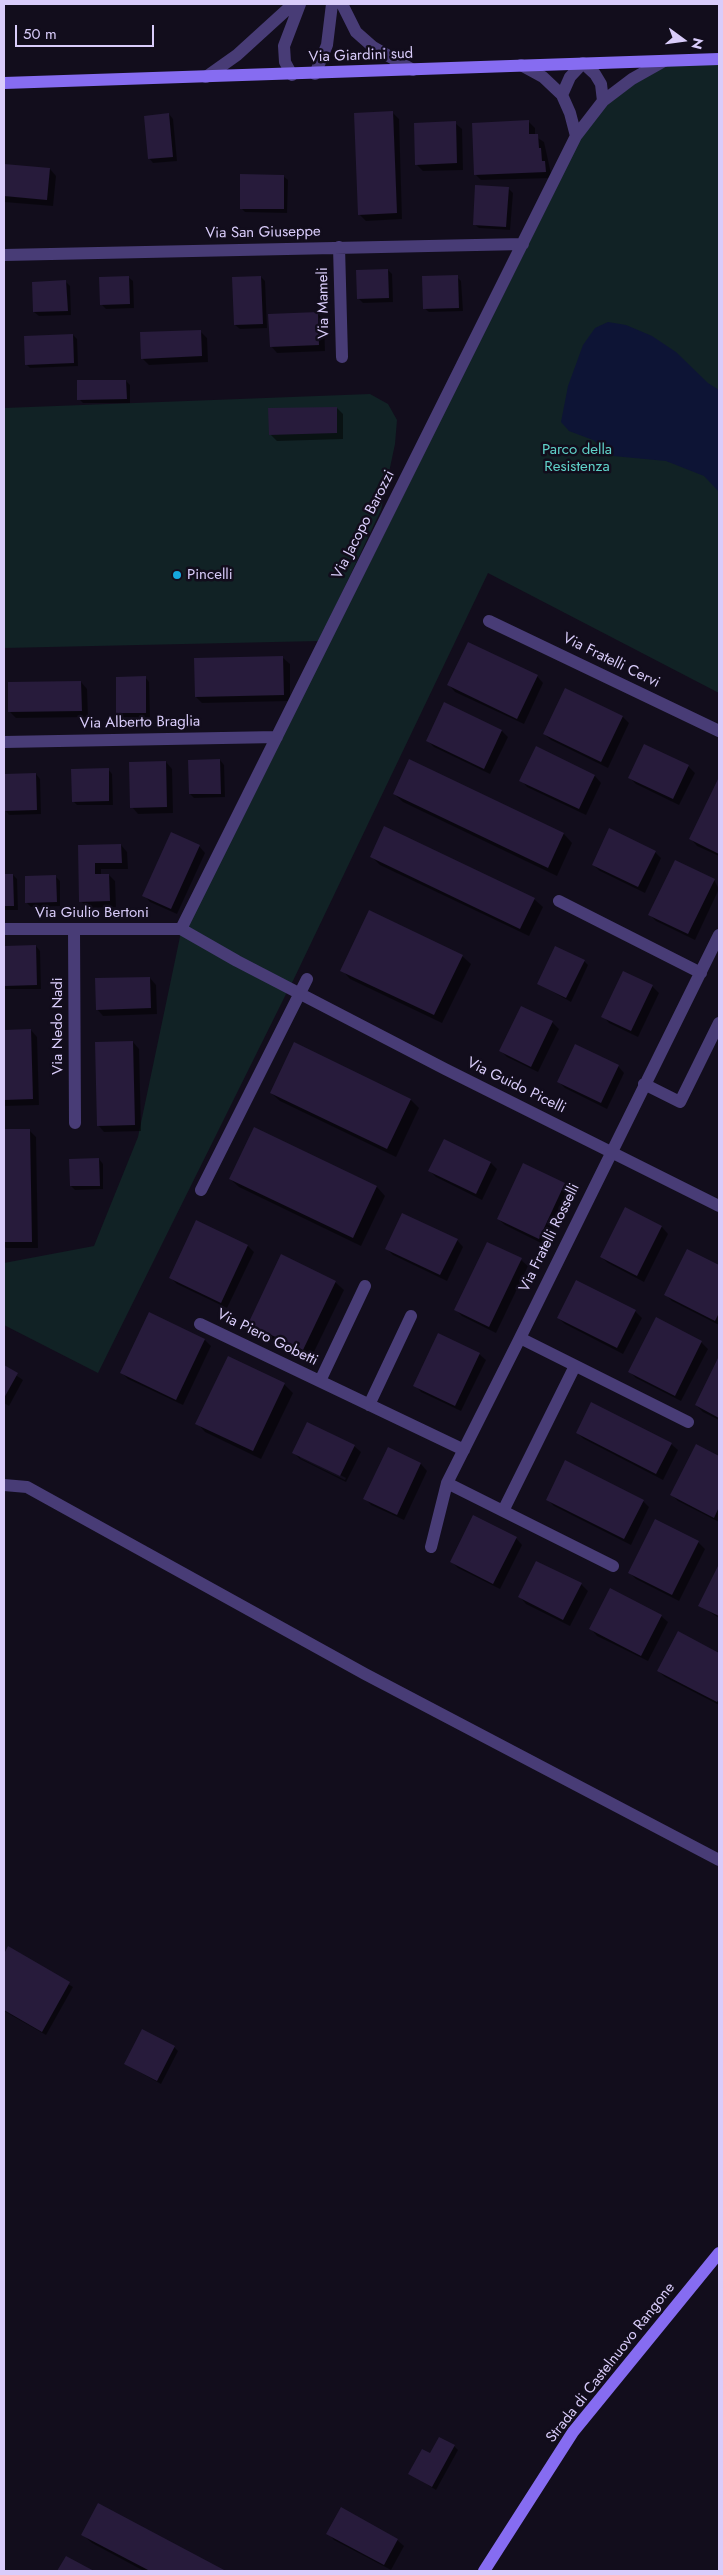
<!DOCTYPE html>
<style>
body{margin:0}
#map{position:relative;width:723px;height:2575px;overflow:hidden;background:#120d1c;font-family:Jost,sans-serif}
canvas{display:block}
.frame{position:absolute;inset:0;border:5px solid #d9ccfa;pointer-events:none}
.north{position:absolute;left:658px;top:15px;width:50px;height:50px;-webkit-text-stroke:4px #120d1c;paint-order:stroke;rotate:104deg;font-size:14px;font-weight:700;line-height:20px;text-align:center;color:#d9ccfa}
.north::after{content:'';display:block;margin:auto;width:18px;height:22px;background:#d9ccfa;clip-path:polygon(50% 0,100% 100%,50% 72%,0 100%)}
.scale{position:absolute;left:15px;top:25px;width:139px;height:22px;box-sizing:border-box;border:2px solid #d9ccfa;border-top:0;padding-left:6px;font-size:15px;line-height:18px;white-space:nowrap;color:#d9ccfa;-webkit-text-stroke:4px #120d1c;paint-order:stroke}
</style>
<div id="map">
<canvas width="723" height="2575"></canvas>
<div class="frame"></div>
<div class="north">N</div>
<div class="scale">50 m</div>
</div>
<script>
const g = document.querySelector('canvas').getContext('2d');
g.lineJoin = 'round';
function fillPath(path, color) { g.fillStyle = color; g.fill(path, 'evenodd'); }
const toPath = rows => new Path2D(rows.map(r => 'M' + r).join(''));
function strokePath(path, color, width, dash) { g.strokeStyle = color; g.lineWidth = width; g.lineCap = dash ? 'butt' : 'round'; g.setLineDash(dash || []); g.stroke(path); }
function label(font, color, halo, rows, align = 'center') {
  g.font = font + ' Jost,sans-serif'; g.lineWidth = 5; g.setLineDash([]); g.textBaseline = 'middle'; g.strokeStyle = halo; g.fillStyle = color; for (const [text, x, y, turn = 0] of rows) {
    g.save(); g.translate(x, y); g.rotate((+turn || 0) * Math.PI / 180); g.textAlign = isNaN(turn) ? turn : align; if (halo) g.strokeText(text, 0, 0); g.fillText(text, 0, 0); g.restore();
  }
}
fillPath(toPath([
 [719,62,719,693,488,573,290,987,183,928,578,138,607,101,666,64],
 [370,394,388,404,397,420,395,444,381,510,319,641,4,648,4,408],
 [181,932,288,990,98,1373,4,1325,4,1263,94,1246,138,1137]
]), '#112225');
fillPath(toPath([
 [608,322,626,325,652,336,676,352,708,383,719,390,719,492,704,476,666,461,613,456,593,440,569,431,561,422,568,386,583,345,595,328]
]), '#0d1435');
fillPath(toPath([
 [392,112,399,119,402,219,366,221,359,214],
 [169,114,173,119,177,161,153,163,149,158],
 [529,122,535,128,535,136,544,142,552,178,481,180,475,174],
 [455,123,462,129,463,170,423,171,417,165],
 [4,165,50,169,56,176,53,206,4,202],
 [283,176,288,180,287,213,245,212,241,208],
 [508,188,513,193,510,230,479,228,474,224],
 [388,270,392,274,393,302,363,303,359,299],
 [128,277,133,281,134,308,106,309,102,305],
 [261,277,265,281,267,328,240,329,235,325],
 [457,277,461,281,463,311,429,312,424,308],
 [66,282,70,286,71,315,39,316,34,312],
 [318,314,324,320,325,351,277,353,271,346],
 [200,331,207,338,208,362,149,365,142,358],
 [73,335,77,339,78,366,30,368,26,364],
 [126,381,130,385,130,403,83,403,79,399],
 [337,408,343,414,343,439,277,441,270,434],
 [283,658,290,664,290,701,202,703,196,697],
 [537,676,543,683,524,724,455,692,449,685],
 [145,677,149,682,150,717,122,717,118,713],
 [81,682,87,689,88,717,16,718,10,712],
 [566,689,623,717,629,723,608,768,551,740,544,734],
 [502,731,508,737,490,774,434,747,427,740],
 [536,748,595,776,601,783,586,815,527,787,521,780],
 [220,760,224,765,225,797,194,798,190,794],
 [410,761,564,834,572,843,557,876,403,802,394,794],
 [166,762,172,769,173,813,138,814,132,807],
 [688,766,695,773,679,805,636,784,629,777],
 [108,769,112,774,113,805,77,805,73,801],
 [36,774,40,779,41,814,9,815,5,810],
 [719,780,719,856,697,846,691,839],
 [121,845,127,852,128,869,101,869,101,875,109,875,115,881,116,907,87,908,81,901,80,846],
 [199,846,205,853,177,914,150,902,144,895],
 [655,852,661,858,645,893,600,871,593,865],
 [371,856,534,899,543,907,529,936,380,865],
 [4,875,13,875,17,879,18,910,4,910],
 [56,877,60,881,60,906,31,907,26,902],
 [714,880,719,889,695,940,656,921,650,915],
 [36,946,40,951,41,989,5,989,4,947],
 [462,956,471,964,442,1023,350,979,342,970],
 [584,961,588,965,571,1002,539,984],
 [150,978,156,985,157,1014,103,1016,97,1009],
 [652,986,659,993,638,1037,609,1023,603,1016],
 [552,1022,559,1029,538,1072,507,1057,501,1051],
 [31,1030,37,1037,39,1105,5,1106,4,1031],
 [133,1042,139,1049,141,1131,104,1132,98,1125],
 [618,1066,624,1073,607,1109,565,1088,559,1082],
 [271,1093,411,1100,419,1108,396,1157,280,1101],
 [254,1128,377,1187,385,1196,361,1246,239,1187,230,1179],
 [29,1130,36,1137,38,1248,6,1248,4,1246,4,1131],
 [99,1159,103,1164,103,1189,75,1190,71,1186],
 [491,1163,497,1169,482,1200,436,1177,430,1171],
 [524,1165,564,1184,571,1191,545,1245,505,1225,498,1219],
 [625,1209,662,1227,668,1234,644,1282,608,1263,601,1257],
 [457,1240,463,1247,447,1281,393,1255,386,1248],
 [488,1243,521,1260,528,1266,496,1333,462,1316,456,1310],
 [248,1246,254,1252,227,1308,177,1284,170,1277],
 [687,1251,719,1267,719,1325,672,1301,666,1295],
 [335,1282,344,1290,311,1358,258,1332,250,1324],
 [635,1311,642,1318,623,1354,565,1324,558,1318],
 [205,1340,211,1346,183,1405,128,1379,121,1372],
 [701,1342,708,1349,681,1401,636,1378,630,1372],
 [479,1354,486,1360,461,1411,421,1392,415,1385],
 [719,1359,719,1420,703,1412,696,1405],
 [4,1367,23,1380,9,1406,4,1403],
 [284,1384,293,1393,261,1459,205,1432,197,1423],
 [577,1433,671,1444,678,1450,663,1480,584,1439],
 [354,1446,361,1452,346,1482,300,1459,294,1453],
 [300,1455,346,1478,345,1480,300,1458],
 [696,1446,719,1457,719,1522,678,1501,672,1495],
 [388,1449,421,1464,427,1471,404,1520,371,1505,365,1498],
 [547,1499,643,1501,649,1507,631,1545,554,1506],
 [516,1538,522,1545,500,1589,458,1568,451,1561],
 [698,1542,705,1549,679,1601,636,1579,630,1573],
 [537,1562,581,1584,588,1591,570,1626,526,1604,520,1597],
 [719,1566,719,1618,699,1605],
 [661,1616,668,1622,648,1661,597,1636,591,1629],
 [678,1632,719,1654,719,1705,665,1677,658,1671],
 [8,1948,73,1987,46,2035,4,2011,4,1956],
 [174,2047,178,2051,161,2084,125,2064],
 [454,2446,458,2450,436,2490,410,2474,430,2455],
 [99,2505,223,2571,144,2571,92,2543,83,2535],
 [328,2533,397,2540,404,2546,391,2570,334,2540]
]), '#0007');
fillPath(toPath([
 [393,111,397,213,358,215,354,113],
 [169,113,173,157,148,159,144,116],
 [529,120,529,134,538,134,539,148,541,148,542,161,545,161,546,172,474,175,472,123],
 [456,121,457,163,415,165,414,123],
 [4,164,50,168,47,200,4,196],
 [240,174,284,175,284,209,240,209],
 [475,185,509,187,506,227,473,225],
 [388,269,389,298,357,299,356,270],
 [458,275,459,308,423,309,422,276],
 [129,276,130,304,100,305,99,277],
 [261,276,263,324,234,325,232,277],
 [66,280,68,311,33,312,32,282],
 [318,312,319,345,270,347,268,314],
 [201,330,202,356,141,359,140,332],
 [73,334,74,363,25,365,24,336],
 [77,380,126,380,127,399,77,400],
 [337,407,337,433,269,435,268,408],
 [468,642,538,675,517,719,447,685],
 [283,656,284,695,195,697,194,658],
 [146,676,146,713,116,713,116,677],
 [81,681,82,711,8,712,8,682],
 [565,688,623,716,601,762,543,734],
 [444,702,502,730,484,769,426,741],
 [644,744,689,765,673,799,628,778],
 [536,746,595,775,579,809,519,781],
 [220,759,221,794,189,794,188,760],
 [409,759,564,833,548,868,393,794],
 [166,761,167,807,130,808,129,762],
 [109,768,109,801,72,802,71,769],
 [36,773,37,810,4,811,4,774],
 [719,777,719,854,689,839],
 [384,826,535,898,520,929,370,857],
 [609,828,656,851,638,887,592,865],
 [171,832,200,845,171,909,142,896],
 [121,844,122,863,95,863,95,874,109,874,110,901,79,902,78,845],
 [675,860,715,879,688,934,648,915],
 [4,874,13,874,14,906,4,906],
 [56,875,57,902,25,903,25,876],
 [369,910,463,955,434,1015,340,971],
 [36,945,37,985,4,986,4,946],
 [555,946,585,960,566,998,537,984],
 [623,971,653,985,631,1031,601,1017],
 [150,977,151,1008,96,1010,95,978],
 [521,1006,553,1021,531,1067,499,1051],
 [31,1029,33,1099,4,1100,4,1030],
 [133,1041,135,1125,97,1126,95,1042],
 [294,1042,411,1099,387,1149,270,1093],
 [575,1044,619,1065,601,1103,557,1082],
 [254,1127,377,1186,353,1238,229,1179],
 [4,1129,30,1129,32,1242,4,1242],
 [444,1139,491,1162,476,1194,428,1171],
 [99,1158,100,1186,70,1186,69,1159],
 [523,1163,565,1183,539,1239,497,1219],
 [625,1207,662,1226,637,1276,600,1257],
 [402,1213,458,1239,440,1275,385,1249],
 [196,1220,248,1245,221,1303,169,1278],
 [487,1242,522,1258,489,1327,454,1310],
 [687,1249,719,1265,719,1313,715,1321,664,1295],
 [281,1254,336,1281,303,1350,248,1324],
 [576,1280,636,1310,617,1348,557,1318],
 [149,1312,205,1339,176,1400,120,1373],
 [656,1317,702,1341,675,1396,628,1372],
 [438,1333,480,1353,455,1406,413,1386],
 [228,1356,285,1383,253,1451,195,1424],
 [719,1356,719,1418,695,1405],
 [4,1365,18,1373,4,1398],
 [591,1402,672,1443,656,1474,576,1433],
 [307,1422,355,1445,340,1476,292,1453],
 [696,1444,719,1456,719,1507,714,1518,670,1495],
 [388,1447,421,1463,397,1515,363,1499],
 [565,1460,644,1500,624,1539,546,1500],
 [473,1515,517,1537,493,1584,450,1562],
 [655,1519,699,1541,672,1595,628,1573],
 [536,1561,582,1583,563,1620,518,1597],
 [719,1564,719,1616,698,1606],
 [610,1588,662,1615,641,1656,589,1629],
 [678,1631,719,1653,719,1699,717,1702,657,1671],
 [8,1946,70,1982,42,2032,4,2010,4,1954],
 [142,2029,175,2046,157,2081,124,2064],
 [439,2437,455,2445,432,2487,408,2474,422,2449,430,2453],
 [98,2503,226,2571,150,2571,81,2535],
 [341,2507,398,2539,384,2565,326,2534],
 [66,2556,94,2571,57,2571]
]), '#271b3b');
strokePath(toPath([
 [342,4,356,32,373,47,413,70],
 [521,65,543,77,562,95,570,113,576,136],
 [315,74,327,45,332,4],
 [292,75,285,62,284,46,300,4],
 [206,77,237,55,293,4],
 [562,95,570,77,583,63,595,74,601,84,603,101],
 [339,247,342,357],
 [4,255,523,244],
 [489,621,719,731],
 [4,742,277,737],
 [559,901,701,973],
 [4,929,181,929,237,961,445,1069,719,1206],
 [74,929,75,1123],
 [181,929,576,136,603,101,632,79,664,61],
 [644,1084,680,1102,719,1023],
 [201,1190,307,979],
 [200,1324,464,1450],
 [320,1381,365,1286],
 [369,1405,411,1316],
 [688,1422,520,1338,719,935],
 [447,1483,613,1566],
 [4,1485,27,1487,365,1674,719,1860],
 [503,1511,575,1366],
 [431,1547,447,1483,520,1338]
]), '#483c76', 12);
strokePath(toPath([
 [4,83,719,59],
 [484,2571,573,2432,719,2253]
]), '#866cf1', 12);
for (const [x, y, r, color] of [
 [177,575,5,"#15a7dd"]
]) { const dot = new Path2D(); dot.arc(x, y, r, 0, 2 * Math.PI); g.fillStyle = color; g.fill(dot); strokePath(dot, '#120d1c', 2); }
label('15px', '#d9ccfa', '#120d1c', [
 ["Via Giardini sud",361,56,-2],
 ["Via San Giuseppe",263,233,-1],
 ["Via Mameli",324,303,-91],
 ["Via Jacopo Barozzi",364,525,-63],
 ["Via Fratelli Cervi",611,661,26],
 ["Via Alberto Braglia",140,723,-1],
 ["Via Giulio Bertoni",92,913],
 ["Via Nedo Nadi",58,1026,-90],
 ["Via Guido Picelli",516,1086,26],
 ["Via Fratelli Rosselli",550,1238,-64],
 ["Via Piero Gobetti",267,1338,26],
 ["Strada di Castelnuovo Rangone",611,2363,-52]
]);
label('15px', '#60d2c9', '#120d1c', [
 ["Parco della",577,450],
 ["Resistenza",577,467]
]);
label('15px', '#d9ccfa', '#120d1c', [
 ["Pincelli",187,575]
], 'left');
</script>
